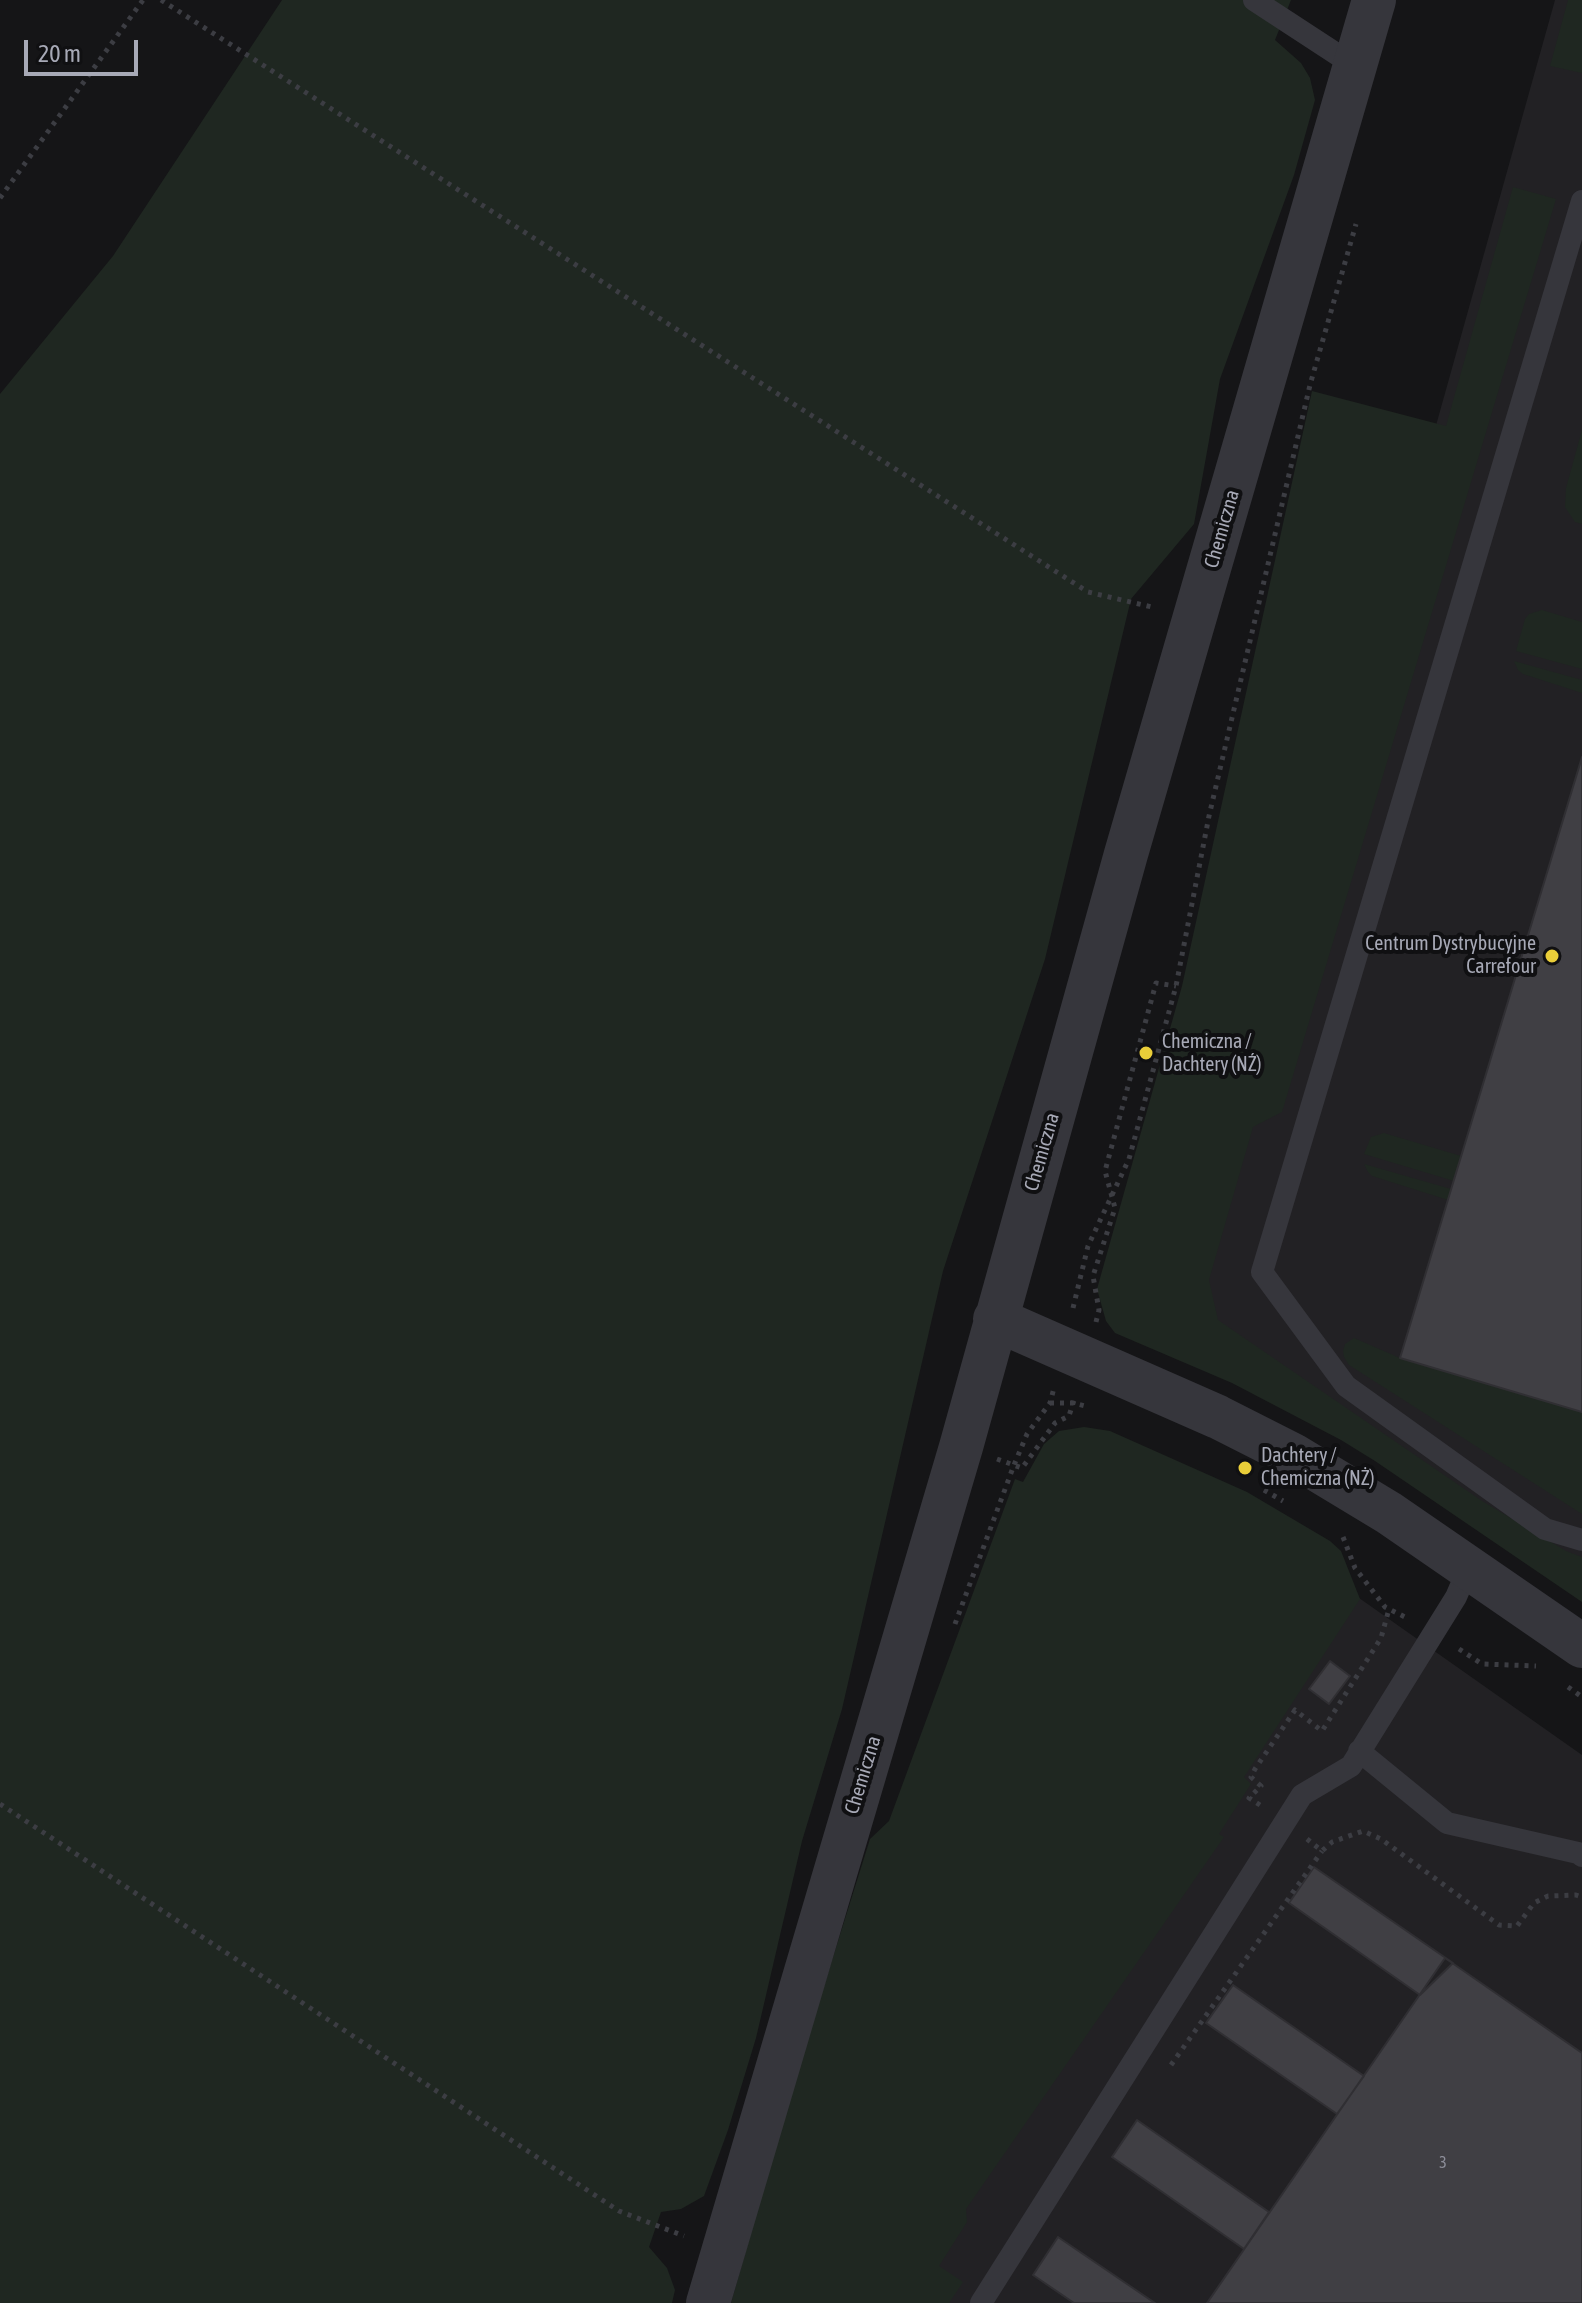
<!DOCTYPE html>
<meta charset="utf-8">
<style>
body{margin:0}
#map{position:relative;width:1582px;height:2303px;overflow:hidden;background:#151517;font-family:"Asap Condensed",sans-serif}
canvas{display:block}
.scale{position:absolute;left:24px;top:40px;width:114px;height:36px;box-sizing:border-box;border:4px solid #a7a9b6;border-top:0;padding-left:10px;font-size:24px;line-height:28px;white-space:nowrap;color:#a7a9b6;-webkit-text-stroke:6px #101012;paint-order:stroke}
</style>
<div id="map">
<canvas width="1582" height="2303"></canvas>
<div class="scale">20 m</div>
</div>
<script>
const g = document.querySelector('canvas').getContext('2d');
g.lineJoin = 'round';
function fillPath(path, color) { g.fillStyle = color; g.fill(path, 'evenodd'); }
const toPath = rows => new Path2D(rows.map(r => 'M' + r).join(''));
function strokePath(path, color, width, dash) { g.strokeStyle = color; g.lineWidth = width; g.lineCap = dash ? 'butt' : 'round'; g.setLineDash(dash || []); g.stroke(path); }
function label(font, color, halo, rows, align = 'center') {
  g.font = font + ' "Asap Condensed",sans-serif'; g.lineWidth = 8; g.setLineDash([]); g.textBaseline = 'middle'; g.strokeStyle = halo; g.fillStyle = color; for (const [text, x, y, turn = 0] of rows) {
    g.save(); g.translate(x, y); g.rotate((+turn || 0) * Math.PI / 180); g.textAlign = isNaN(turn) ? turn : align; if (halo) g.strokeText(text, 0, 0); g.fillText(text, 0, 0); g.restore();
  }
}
fillPath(toPath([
 [1555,0,1582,0,1582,1580,1188,1312],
 [1352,1593,1582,1755,1582,2303,901,2303]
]), '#222124');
fillPath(toPath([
 [282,0,1291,0,1275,40,1301,63,1310,78,1315,100,1294,175,1220,379,1194,524,1131,599,1045,959,943,1271,842,1709,802,1841,756,2038,728,2130,704,2196,681,2209,661,2212,649,2247,667,2268,675,2290,672,2303,0,2303,0,394,113,256],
 [1568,0,1582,0,1582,73,1550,66],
 [1513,187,1556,199,1282,1112,1253,1127,1209,1280,1218,1320,1482,1501,1566,1551,1582,1557,1582,1602,1375,1461,1341,1440,1232,1383,1115,1333,1106,1321,1097,1289,1182,986,1312,391,1446,426],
 [1582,430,1582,524,1575,522,1565,507,1566,488],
 [1542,610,1582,622,1582,669,1516,651,1525,619,1529,614],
 [1514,661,1582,680,1582,693,1523,674,1518,670],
 [1384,1133,1461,1156,1454,1181,1364,1154,1371,1137],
 [1364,1164,1451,1189,1448,1200,1372,1176,1368,1172],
 [1354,1338,1400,1358,1582,1412,1582,1514,1349,1365,1344,1357,1343,1351,1345,1344],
 [1084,1427,1110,1431,1247,1492,1330,1541,1341,1551,1360,1599,1244,1777,1251,1784,1219,1834,1224,1837,966,2209,967,2222,939,2266,963,2282,949,2303,731,2303,793,2085,870,1839,889,1821,1015,1479,1023,1482,1044,1444,1059,1431]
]), '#1f2721');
const building = toPath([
 [1582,757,1582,1412,1400,1358,1582,757],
 [1330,1661,1350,1676,1329,1704,1309,1689,1330,1661],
 [1314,1867,1453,1963,1420,1995,1289,1903,1314,1867],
 [1445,1958,1582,2053,1582,2303,1207,2303,1445,1958],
 [1233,1985,1364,2076,1337,2114,1206,2023,1233,1985],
 [1137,2120,1269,2212,1244,2249,1112,2157,1137,2120],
 [1058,2237,1155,2303,1074,2303,1033,2275,1058,2237]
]);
fillPath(building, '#403f44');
strokePath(building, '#302f33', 2);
strokePath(toPath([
 [161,0,1088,592,1156,608],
 [0,198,143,0],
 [1073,1308,1088,1246,1129,1159,1176,986,1209,816,1310,385,1356,224],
 [1096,1322,1099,1310,1093,1276,1115,1208,1105,1171,1156,983,1176,986],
 [1050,1403,1073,1403,1085,1406],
 [997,1459,1022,1468,1055,1423,1069,1416,1075,1397],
 [1264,1490,1283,1501],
 [1343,1537,1355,1568,1385,1607,1409,1619],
 [955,1624,1014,1465,1027,1434,1050,1403,1054,1388],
 [1459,1649,1482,1664,1536,1666],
 [1568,1687,1582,1697],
 [0,1804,619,2211,684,2236],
 [1260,1805,1249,1798,1261,1786,1251,1777,1255,1769,1295,1710,1322,1731,1381,1638,1389,1609],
 [1307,1839,1322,1851,1332,1842,1363,1831,1381,1839,1499,1925,1517,1926,1534,1903,1548,1896,1576,1895,1582,1897],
 [1171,2065,1322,1851]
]), '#3c3d43', 5, [4, 6]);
strokePath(toPath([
 [1254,0,1355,66],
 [1582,201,1262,1272,1346,1386,1545,1529,1582,1540],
 [1359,1751,1447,1823,1578,1853,1582,1856],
 [981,2303,1302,1795,1351,1766,1456,1597,1469,1567]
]), '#36363c', 22);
strokePath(toPath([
 [995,1319,1218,1417,1293,1455,1389,1513,1582,1646],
 [708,2303,961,1447,1126,854,1374,0]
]), '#36363c', 44);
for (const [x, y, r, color] of [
 [1552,956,8,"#eace39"],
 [1146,1053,8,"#eace39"],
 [1245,1468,8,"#eace39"]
]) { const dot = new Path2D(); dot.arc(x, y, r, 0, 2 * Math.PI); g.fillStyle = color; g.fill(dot); strokePath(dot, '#101012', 3); }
label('16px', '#8d8e9a', null, [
 ["3",1443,2163]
]);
label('20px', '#a7a9b6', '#101012', [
 ["Chemiczna",1222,529,-74],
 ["Chemiczna",1042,1152,-74],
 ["Chemiczna",863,1775,-73]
]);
label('20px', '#a7a9b6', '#101012', [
 ["Centrum Dystrybucyjne",1536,944,"right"],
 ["Carrefour",1536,967,"right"],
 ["Chemiczna /",1162,1042],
 ["Dachtery (NŹ)",1162,1065],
 ["Dachtery /",1261,1456],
 ["Chemiczna (NŻ)",1261,1479]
], 'left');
</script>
